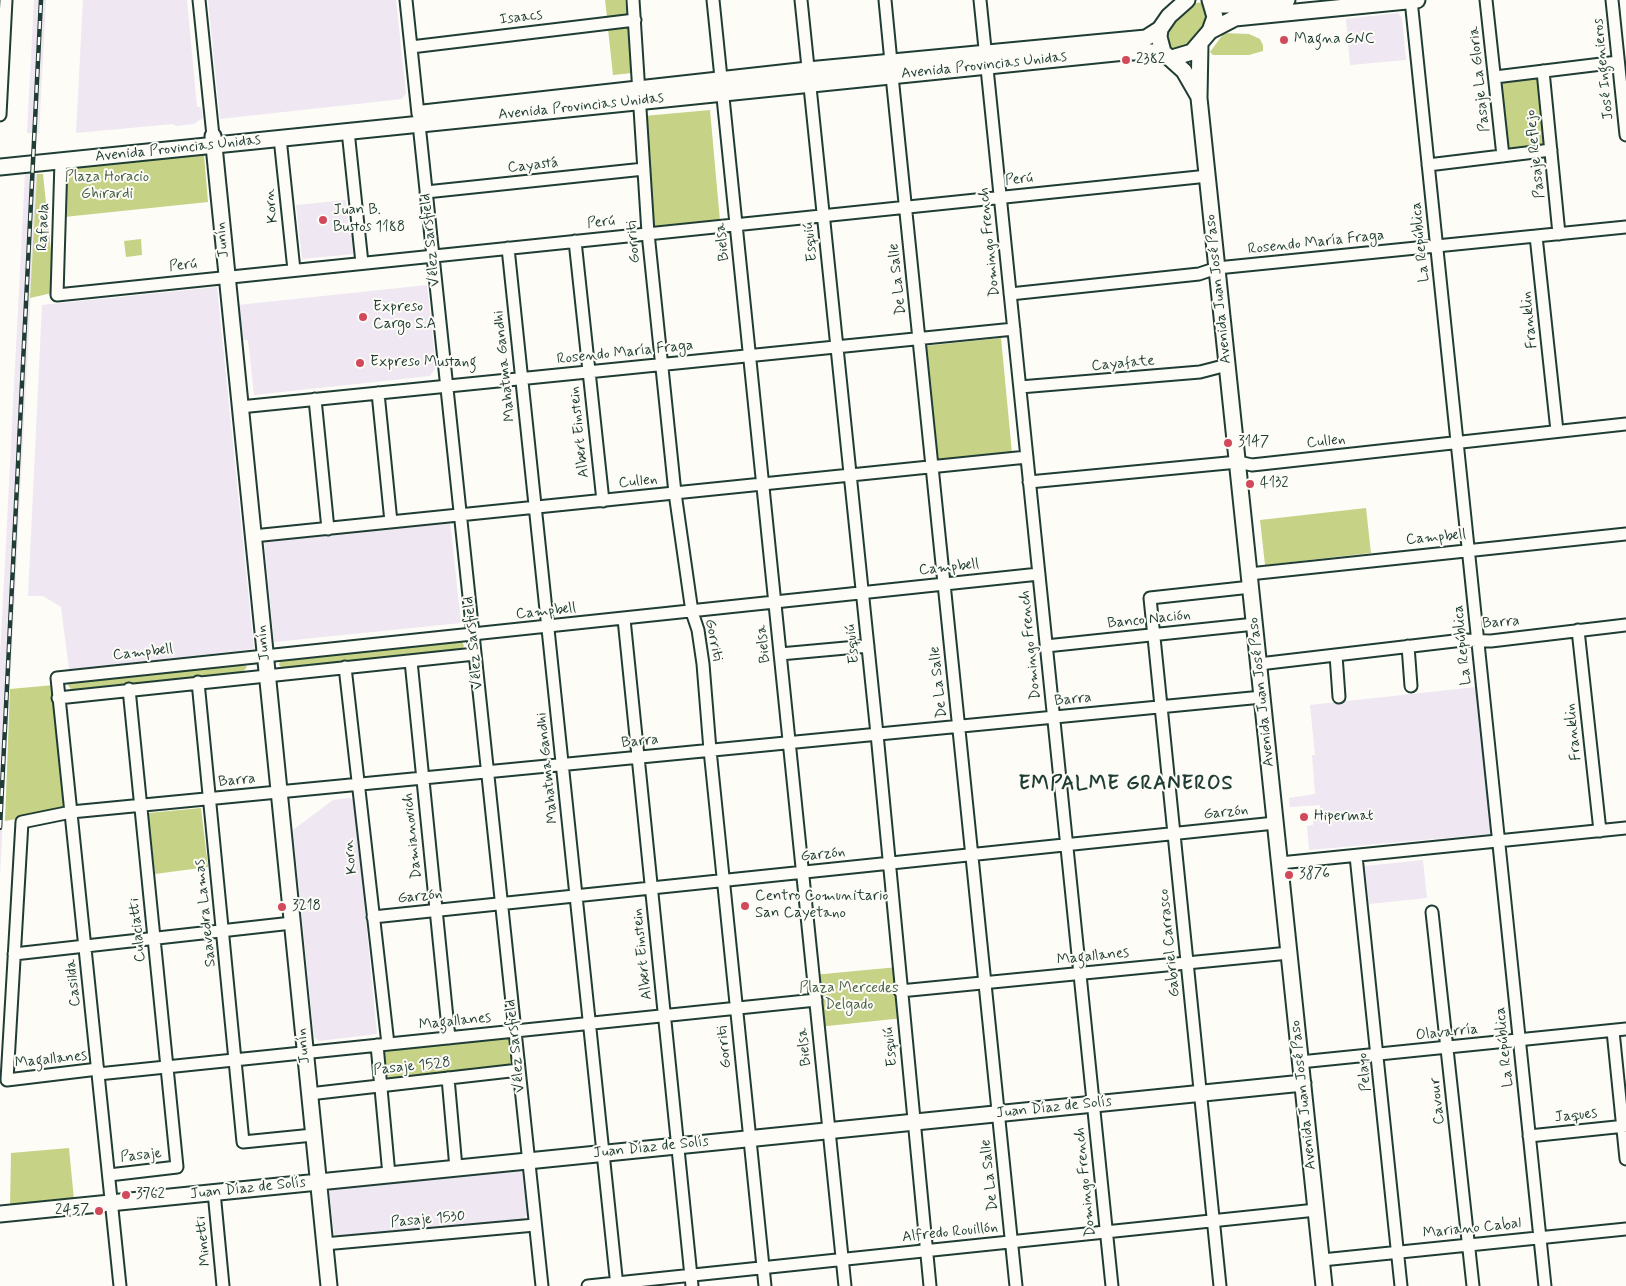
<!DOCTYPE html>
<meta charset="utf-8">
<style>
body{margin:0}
canvas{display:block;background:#fdfcf7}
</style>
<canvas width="1626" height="1286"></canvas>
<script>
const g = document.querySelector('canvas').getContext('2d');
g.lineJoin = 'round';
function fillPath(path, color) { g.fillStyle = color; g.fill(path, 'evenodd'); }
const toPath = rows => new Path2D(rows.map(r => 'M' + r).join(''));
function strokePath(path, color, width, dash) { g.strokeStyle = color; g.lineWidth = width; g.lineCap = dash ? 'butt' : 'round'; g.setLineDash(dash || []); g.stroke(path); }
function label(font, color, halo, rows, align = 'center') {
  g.font = font + ' Mynerve,sans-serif'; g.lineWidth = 4; g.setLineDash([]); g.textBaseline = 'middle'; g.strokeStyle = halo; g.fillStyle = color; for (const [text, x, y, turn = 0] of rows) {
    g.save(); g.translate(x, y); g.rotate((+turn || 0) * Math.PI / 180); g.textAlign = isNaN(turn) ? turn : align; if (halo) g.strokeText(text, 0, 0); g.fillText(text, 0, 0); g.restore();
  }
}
fillPath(toPath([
 [34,0,46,0,39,133,27,133],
 [83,0,187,0,197,107,201,107,203,118,194,124,176,126,173,124,76,133],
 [208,0,396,0,406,93,402,99,220,119],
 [1398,13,1402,18,1406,60,1350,65,1346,19],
 [25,174,37,174,0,876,0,658],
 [346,200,349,235,353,235,354,254,302,259,296,205],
 [427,285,436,367,430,376,254,395,248,340,242,340,238,305],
 [217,287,254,649,69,670,61,607,43,596,28,596,42,305],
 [450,521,461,623,274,642,264,540],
 [1476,687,1491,834,1309,850,1307,826,1313,825,1313,819,1317,819,1317,815,1320,815,1320,805,1290,807,1289,798,1315,794,1312,755,1315,755,1310,705],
 [349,798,354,800,377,1034,319,1041,314,1037,293,830,333,800],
 [1423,860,1427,898,1369,904,1365,866],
 [518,1169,522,1172,527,1215,523,1219,338,1238,334,1234,329,1192,331,1190]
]), '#efe7f2');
fillPath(toPath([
 [605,0,625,0,627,15,607,17],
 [1203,2,1207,5,1209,22,1189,47,1173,53,1167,49,1165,31,1181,11,1191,4],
 [628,27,632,73,613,75,608,29],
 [1224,33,1249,34,1260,39,1263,45,1263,51,1249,55,1213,55,1210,52],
 [1535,77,1538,79,1545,141,1541,146,1512,150,1507,146,1500,83,1504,80],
 [710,110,720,221,653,229,644,116],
 [196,152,204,155,208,202,64,217,66,165],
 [37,174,43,174,52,261,52,293,30,298],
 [141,239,142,255,126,257,124,241],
 [1001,338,1012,453,936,460,924,346],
 [1366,508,1371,553,1265,565,1260,520],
 [461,639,464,646,461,651,284,670,279,665,281,658],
 [242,663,247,667,241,674,73,692,68,685,71,681],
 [54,685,68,810,5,821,10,689],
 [201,808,208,867,155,874,148,813],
 [898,967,903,1018,818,1027,813,975],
 [509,1037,513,1059,509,1066,393,1080,383,1073,384,1050],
 [69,1148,74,1200,10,1206,11,1153]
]), '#c6d386');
const minor = toPath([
 [199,0,213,136],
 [406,0,418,114],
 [633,0,648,233,675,493,692,612,698,630,703,664,710,750,765,1286],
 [713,0,845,1286],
 [801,0,877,734,930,1286],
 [885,0,891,62],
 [980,0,1112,1286],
 [1411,0,1545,1286],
 [1486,0,1503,156],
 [1612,0,1626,135],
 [411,47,635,20],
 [1543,71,1559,234],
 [892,76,1016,1286],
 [1495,77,1618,62],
 [0,115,6,0],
 [419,124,542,1286],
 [348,131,362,263],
 [280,138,294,270],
 [61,161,57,295,1208,176],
 [1428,165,1551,150],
 [426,192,644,169],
 [1536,236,1557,431],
 [575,241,603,501],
 [508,248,617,1286],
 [1010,294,1199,274,1217,268,1626,227],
 [1020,387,1200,372,1227,365],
 [378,393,391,522],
 [315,399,328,529],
 [240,407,1014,329],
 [1029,482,1238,462,1252,465,1626,424],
 [253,536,1027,457],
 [1249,574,1626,534],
 [624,619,692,1286],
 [1578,630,1600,831],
 [1046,646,1255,624],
 [1408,646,1411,686],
 [780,654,868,646],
 [1336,655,1339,697],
 [411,661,449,1038],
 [1259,664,1463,640,1491,641,1626,625],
 [345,667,388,1044],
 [198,682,243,1142,313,1135],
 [58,698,475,654],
 [1356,856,1401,1286],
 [1280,863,1626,828],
 [1432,912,1473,1286],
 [373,917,1275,823],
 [14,954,292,923],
 [900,991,1289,953],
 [1613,1031,1626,1159],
 [377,1045,389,1175],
 [1300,1062,1626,1029],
 [98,1069,7,1080,22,822,71,812,1262,697],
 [98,1074,816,1000],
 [448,1078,456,1168],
 [309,1094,519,1070],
 [1529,1136,1626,1126],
 [109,1175,177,1167,129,689],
 [214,1192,223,1286],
 [324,1244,535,1225],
 [1322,1260,1626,1229],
 [120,1286,57,678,1039,574],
 [588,1286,1316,1210],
 [1220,1286,1150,598,1251,587]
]);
const major = toPath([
 [1187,0,1169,16,1160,29,1159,37,1163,52,1184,71,1199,97],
 [1211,1,1222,5,1235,5,1287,0],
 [1210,31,1235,18,1417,0],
 [1200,44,1199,98,1324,1286],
 [1172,58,1192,52,1210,31,1215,17,1210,0],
 [423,113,808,70,1146,38,1160,29],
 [213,136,329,1286],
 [0,167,1125,52,1163,52],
 [0,1214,1303,1083]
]);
strokePath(minor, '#1f3d34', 15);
strokePath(major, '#1f3d34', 19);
strokePath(minor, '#fdfcf7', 11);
strokePath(major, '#fdfcf7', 15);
const rail = toPath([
 [0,828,41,0]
]);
strokePath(rail, '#1f3d34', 4.5);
strokePath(rail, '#fdfcf7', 2.5, [8]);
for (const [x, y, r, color] of [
 [1284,40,5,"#d1495b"],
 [1126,60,5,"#d1495b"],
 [323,220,5,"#d1495b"],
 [363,317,5,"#d1495b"],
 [360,363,5,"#d1495b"],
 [1228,443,5,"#d1495b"],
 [1250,484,5,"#d1495b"],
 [1304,817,5,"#d1495b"],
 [1289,875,5,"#d1495b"],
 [745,906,5,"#d1495b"],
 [282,907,5,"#d1495b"],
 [126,1195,5,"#d1495b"],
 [99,1211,5,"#d1495b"]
]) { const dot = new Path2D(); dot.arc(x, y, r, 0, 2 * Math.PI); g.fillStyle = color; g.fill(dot); strokePath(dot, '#fdfcf7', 2); }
label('15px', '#1f3d34', '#fdfcf7', [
 ["Isaacs",521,18,-7],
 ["Avenida Provincias Unidas",984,66,-6],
 ["José Ingenieros",1604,69,-96],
 ["Pasaje La Gloria",1480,79,-96],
 ["Avenida Provincias Unidas",581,107,-6],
 ["Avenida Provincias Unidas",178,149,-6],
 ["Pasaje Reflejo",1536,154,-96],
 ["Cayastá",533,166,-6],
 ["Perú",1019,180,-6],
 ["Korn",272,206,-96],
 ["Perú",601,223,-6],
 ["Rafaela",44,227,-88],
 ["Junín",223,240,-96],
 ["Vélez Sarsfield",431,240,-96],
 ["Gorriti",634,242,-95],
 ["Bielsa",723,242,-96],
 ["Esquiú",811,242,-96],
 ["Domingo French",990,242,-96],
 ["La República",1421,242,-96],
 ["Rosendo María Fraga",1316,243,-6],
 ["Perú",183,266,-6],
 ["De La Salle",898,279,-96],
 ["Avenida Juan José Paso",1219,289,-96],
 ["Franklin",1530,320,-96],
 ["Rosendo María Fraga",625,353,-6],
 ["Cayafate",1123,364,-5],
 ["Mahatma Gandhi",505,366,-96],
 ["Albert Einstein",580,432,-96],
 ["Cullen",1326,442,-6],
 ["Cullen",638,482,-6],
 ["Campbell",1436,538,-5],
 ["Campbell",949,568,-6],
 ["Campbell",546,612,-6],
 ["Banco Nación",1149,620,-6],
 ["Barra",1501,623,-4],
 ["Gorriti",713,640,79],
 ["Junín",264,643,-96],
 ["Vélez Sarsfield",474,643,-96],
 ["Bielsa",764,644,-96],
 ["Esquiú",853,644,-96],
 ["Domingo French",1031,645,-96],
 ["La República",1463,645,-96],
 ["Campbell",143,653,-6],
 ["De La Salle",939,682,-96],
 ["Avenida Juan José Paso",1262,692,-96],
 ["Barra",1073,700,-6],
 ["Franklin",1574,732,-96],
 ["Barra",640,742,-6],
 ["Mahatma Gandhi",548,768,-96],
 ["Barra",237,781,-6],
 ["Garzón",1226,813,-6],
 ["Damianovich",413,836,-96],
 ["Garzón",823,855,-6],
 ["Korn",351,857,-97],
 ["Garzón",420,897,-6],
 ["Saavedra Lamas",206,913,-96],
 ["Culaciatti",138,930,-96],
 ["Gabriel Carrasco",1170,943,-96],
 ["Albert Einstein",643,954,-96],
 ["Magallanes",1093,957,-6],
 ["Casilda",74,983,-96],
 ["Magallanes",455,1022,-6],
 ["Olavarría",1447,1033,-6],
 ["Junín",304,1046,-96],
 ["Vélez Sarsfield",516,1046,-96],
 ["Gorriti",725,1047,-96],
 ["Bielsa",805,1047,-96],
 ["Esquiú",891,1047,-96],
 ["La República",1505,1047,-96],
 ["Magallanes",51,1060,-6],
 ["Pasaje 1528",412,1067,-6],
 ["Pelayo",1365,1072,-96],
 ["Avenida Juan José Paso",1304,1095,-96],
 ["Cavour",1438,1101,-96],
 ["Juan Díaz de Solís",1054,1108,-6],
 ["Jaques",1576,1116,-6],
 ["Juan Díaz de Solís",651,1148,-6],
 ["Pasaje",141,1156,-6],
 ["De La Salle",990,1175,-96],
 ["Domingo French",1086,1182,-96],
 ["Juan Díaz de Solís",248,1189,-6],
 ["Pasaje 1530",428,1220,-5],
 ["Mariano Cabal",1472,1229,-6],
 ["Alfredo Rouillón",950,1233,-6],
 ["Minetti",204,1241,-96]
]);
label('15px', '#1f3d34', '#fdfcf7', [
 ["Magna GNC",1294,40],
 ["2382",1136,60],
 ["Juan B.",333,211],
 ["Bustos 1188",333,228],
 ["Expreso",373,308],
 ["Cargo S.A",373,325],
 ["Expreso Mustang",370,363],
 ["3147",1238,443],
 ["4132",1260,484],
 ["Hipermat",1314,817],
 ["3876",1299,875],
 ["Centro Comunitario",755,897],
 ["San Cayetano",755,914],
 ["3218",292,907],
 ["3762",136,1195],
 ["2457",89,1211,"right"]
], 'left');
label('15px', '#496248', '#fdfcf7', [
 ["Plaza Horacio",107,178],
 ["Ghirardi",107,195],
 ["Plaza Mercedes",849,989],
 ["Delgado",849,1006]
]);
g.letterSpacing = '1px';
label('bold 20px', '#1f3d34', '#fdfcf7', [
 ["EMPALME GRANEROS",1126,785]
]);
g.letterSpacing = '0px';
</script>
